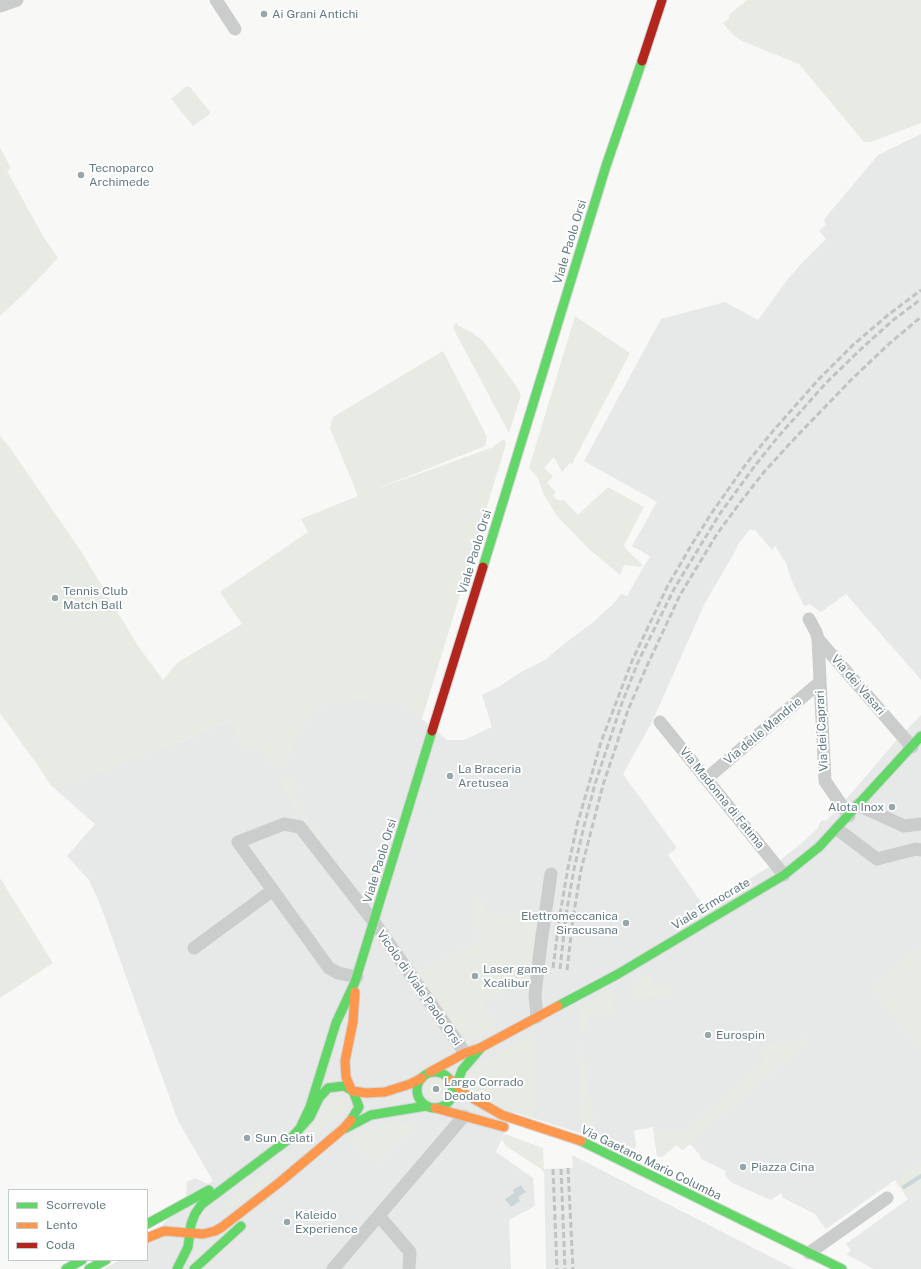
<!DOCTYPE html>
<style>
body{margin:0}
#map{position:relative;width:921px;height:1269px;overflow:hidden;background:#f8f8f7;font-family:"Public Sans",sans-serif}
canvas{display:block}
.legend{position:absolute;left:8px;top:1189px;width:140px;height:72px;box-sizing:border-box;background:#fff;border:1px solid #c1cacd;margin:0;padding:5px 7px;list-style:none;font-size:12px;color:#637a82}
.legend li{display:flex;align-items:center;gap:8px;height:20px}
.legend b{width:20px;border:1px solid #c1cacd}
</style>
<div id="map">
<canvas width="921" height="1269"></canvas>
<ul class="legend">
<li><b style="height:5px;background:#63d668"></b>Scorrevole</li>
<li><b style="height:5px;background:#ff974d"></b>Lento</li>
<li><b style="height:5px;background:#b3261e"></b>Coda</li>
</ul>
</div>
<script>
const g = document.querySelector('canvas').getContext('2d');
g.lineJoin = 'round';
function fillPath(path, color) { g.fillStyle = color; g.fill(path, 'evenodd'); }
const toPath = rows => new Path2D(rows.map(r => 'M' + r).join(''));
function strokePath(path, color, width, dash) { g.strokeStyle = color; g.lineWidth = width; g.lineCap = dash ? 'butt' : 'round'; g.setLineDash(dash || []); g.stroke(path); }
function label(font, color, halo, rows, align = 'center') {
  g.font = font + ' "Public Sans",sans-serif'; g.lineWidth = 4; g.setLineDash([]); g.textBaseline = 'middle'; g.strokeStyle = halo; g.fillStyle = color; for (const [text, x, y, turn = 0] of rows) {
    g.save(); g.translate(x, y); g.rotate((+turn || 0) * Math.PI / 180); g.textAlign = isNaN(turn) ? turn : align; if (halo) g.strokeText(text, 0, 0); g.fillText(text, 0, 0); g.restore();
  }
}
fillPath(toPath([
 [921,134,921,680,846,594,821,612,809,604,806,606,805,605,804,606,791,579,786,563,775,546,772,550,754,529,753,531,750,529,737,546,737,548,705,603,652,722,623,774,677,848,668,855,704,906,779,861,804,841,819,827,819,824,822,820,826,821,843,803,895,742,921,715,921,1269,874,1269,846,1254,851,1251,846,1244,908,1199,895,1180,826,1229,815,1214,783,1198,781,1193,771,1200,732,1183,725,1175,726,1171,701,1159,700,1155,690,1144,682,1150,677,1145,662,1157,657,1156,653,1127,634,1131,636,1145,635,1149,582,1127,580,1133,513,1112,496,1152,533,1178,535,1206,509,1220,511,1269,103,1269,120,1260,147,1260,147,1245,186,1196,187,1182,195,1178,208,1184,213,1181,178,1121,100,904,89,880,67,856,95,824,54,788,187,739,232,719,359,696,401,702,409,708,447,740,464,740,492,727,482,695,500,686,521,672,545,660,564,644,592,623,612,605,621,594,627,596,650,556,632,546,657,502,584,461,661,319,725,302,758,320,787,280,801,264,826,239,819,231,826,224,824,221,825,218,878,155],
 [572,1155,783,1263,796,1269,546,1269,544,1169,573,1168]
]), '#e7e8e8');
fillPath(toPath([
 [747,0,921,0,921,123,871,142,864,142,799,64,742,41,733,35,723,23,729,18,729,15],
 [185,87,190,87,210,112,210,114,193,126,171,99],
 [0,148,11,168,7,171,43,236,58,258,24,294,0,316],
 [575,316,630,353,572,464,570,463,562,472,554,457,544,468,553,476,547,483,556,492,553,495,556,499,560,501,563,499,578,515,608,487,644,507,624,545,625,548,640,562,643,567,624,565,620,575,589,549,557,516,543,493,538,478,529,468],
 [456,322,459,326,473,333,483,341,493,354,517,387,521,395,509,433,453,328],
 [443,351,487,437,485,446,371,491,491,448,504,439,506,444,422,719,401,703,394,701,393,705,359,699,317,707,314,711,309,712,309,716,306,717,307,722,303,722,304,727,301,727,301,732,298,732,299,737,296,737,296,742,293,742,293,747,291,747,291,754,288,755,288,762,285,762,286,769,272,767,258,743,241,748,231,719,199,734,101,772,54,788,51,786,36,763,0,713,0,436,10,448,81,551,138,646,163,680,177,663,242,624,220,592,308,532,301,519,358,496,330,428,333,417],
 [296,776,298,785,292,797,306,805,303,810,303,815,324,841,323,846,298,814,279,780],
 [0,878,53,963,0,998],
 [475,896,481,897,485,909,490,914,496,917,503,918,510,916,516,913,520,908,539,911,529,979,483,1002,497,1025,467,1042,416,972,481,941,472,921],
 [921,945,921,1049,870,988],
 [650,973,652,987,669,984,671,993,633,1000,632,988,634,982],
 [608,992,611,994,614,1013,588,1018,589,1030,580,1032,580,1005,600,994],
 [536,1033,536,1111,533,1118,499,1107,467,1087,469,1072,476,1065],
 [807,1037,809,1041,682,1150,677,1145,662,1157,657,1156,653,1127,657,1127,659,1135,683,1132,763,1062,760,1046],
 [580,1042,582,1047,596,1133,581,1127],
 '427 1090a10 10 0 1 1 20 0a10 10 0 1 1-20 0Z',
 [340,1096,346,1103,346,1110,344,1112,300,1147,298,1144,327,1102,333,1097],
 [393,1122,403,1123,415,1127,376,1165,350,1138,373,1127],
 [505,1134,543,1148,544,1173,541,1169,506,1146,501,1138],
 [290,1151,292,1154,278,1166,263,1186,229,1209,225,1208,224,1205,226,1202,268,1172],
 [921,1162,921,1190,908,1199,895,1180]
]), '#e8eae4');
fillPath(toPath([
 [521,1185,526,1192,518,1197,520,1201,511,1207,505,1199,514,1193,513,1190]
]), '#cad6d7');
strokePath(toPath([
 [904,1187,921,1176]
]), '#cad6d7', 4);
const fast = toPath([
 [483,567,606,166,642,61],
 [558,1006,618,974,784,875,819,847,921,736],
 '417 1090a18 18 0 1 1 36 0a18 18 0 1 1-36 0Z',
 [453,1095,462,1070,480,1049],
 [301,1126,310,1107,336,1023,355,982,432,731],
 [346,1128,371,1115,426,1106],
 [581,1141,842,1269],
 [147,1224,209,1190],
 [66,1269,82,1260],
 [89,1269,106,1260],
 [177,1269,188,1247,191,1224,195,1214,201,1205,293,1136,310,1117,319,1098,328,1088,344,1086,353,1091,359,1107,351,1120],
 [194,1269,241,1226]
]);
const slow = toPath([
 [430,1072,465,1053,480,1048,558,1006],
 [451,1080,467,1095,502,1115,581,1141],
 [351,1089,346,1077,345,1061,353,1022,355,992],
 [353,1091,366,1093,385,1092,410,1084,422,1078],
 [435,1108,504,1127],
 [147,1238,164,1231,203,1234,215,1231,222,1227,280,1182,343,1129,351,1120]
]);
const jam = toPath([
 [642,61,662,0],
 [432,731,483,567]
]);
strokePath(fast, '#d4d5d5', 11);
strokePath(slow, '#d4d5d5', 11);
strokePath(jam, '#d4d5d5', 11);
strokePath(toPath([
 [216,0,235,29],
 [0,6,17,0],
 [809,619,816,632,818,639,912,747],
 [818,639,825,781,849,816],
 [660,722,784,875],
 [706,779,819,683],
 [858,805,904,826,921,824],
 [837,829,877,859,916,849,921,850],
 [194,948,273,890],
 [357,977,338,973,329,968,238,842,284,824,300,827,374,922,465,1053],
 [537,1017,535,995,541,943,551,874],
 [379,1216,410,1252,409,1269],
 [809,1253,887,1198],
 [333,1269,464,1116]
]), '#cbcdcd', 13);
strokePath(fast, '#63d668', 9);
strokePath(slow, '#ff974d', 9);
strokePath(jam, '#b3261e', 9);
strokePath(toPath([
 [553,968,560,914,568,868,577,825,589,784,601,742,632,661,667,587,692,544,713,511,746,464,773,431,819,379,853,345,888,315,921,290],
 [560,969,566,915,574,869,584,826,595,784,622,703,638,662,674,589,719,515,754,467,777,438,826,383,861,349,892,321,921,299],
 [567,970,573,918,581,870,603,785,628,710,646,668,680,595,717,534,739,504,764,472,795,438,852,379,890,343,921,317],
 [568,1168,573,1269],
 [553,1169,557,1269],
 [561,1169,565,1269]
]), '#c1c2c3', 3, [6, 3]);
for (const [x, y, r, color] of [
 [264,14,4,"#97a6ab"],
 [81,175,4,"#97a6ab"],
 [55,598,4,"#97a6ab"],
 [450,776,4,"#97a6ab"],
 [892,807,4,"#97a6ab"],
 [626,923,4,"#97a6ab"],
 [475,976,4,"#97a6ab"],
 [708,1035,4,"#97a6ab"],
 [436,1089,4,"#97a6ab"],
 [247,1138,4,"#97a6ab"],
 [743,1167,4,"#97a6ab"],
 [287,1222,4,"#97a6ab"]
]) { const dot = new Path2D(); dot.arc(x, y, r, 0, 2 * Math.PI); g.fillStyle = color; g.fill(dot); strokePath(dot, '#fff', 1.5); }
label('12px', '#637a82', '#fff', [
 ["Ai Grani Antichi",272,14],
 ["Tecnoparco",89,168],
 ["Archimede",89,182],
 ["Tennis Club",63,591],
 ["Match Ball",63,605],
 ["La Braceria",458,769],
 ["Aretusea",458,783],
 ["Alota Inox",884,807,"right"],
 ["Elettromeccanica",618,916,"right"],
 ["Siracusana",618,930,"right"],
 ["Laser game",483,969],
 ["Xcalibur",483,983],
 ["Eurospin",716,1035],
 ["Largo Corrado",444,1082],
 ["Deodato",444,1096],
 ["Sun Gelati",255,1138],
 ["Piazza Cina",751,1167],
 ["Kaleido",295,1215],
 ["Experience",295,1229]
], 'left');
label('12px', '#637a82', '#fff', [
 ["Viale Paolo Orsi",570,242,-73],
 ["Viale Paolo Orsi",475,552,-73],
 ["Via dei Vasari",858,685,49],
 ["Via delle Mandrie",763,731,-40],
 ["Via dei Caprari",822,731,-93],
 ["Via Madonna di Fatima",722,798,51],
 ["Viale Paolo Orsi",380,861,-73],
 ["Viale Ermocrate",711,904,-31],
 ["Vicolo di Viale Paolo Orsi",419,988,55],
 ["Via Gaetano Mario Columba",651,1163,26]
]);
</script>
